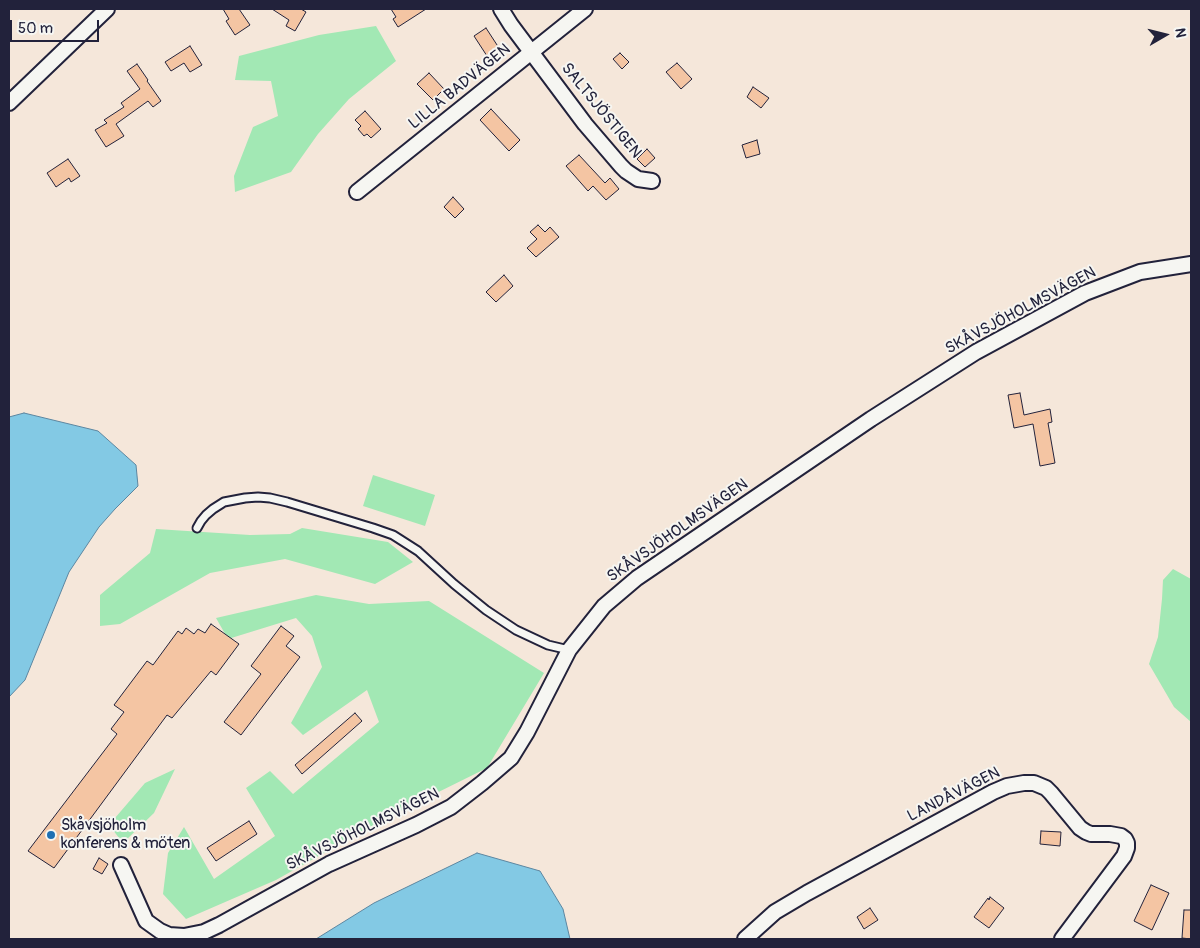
<!DOCTYPE html>
<meta charset="utf-8">
<style>
body{margin:0}
#map{position:relative;width:1200px;height:948px;overflow:hidden;background:#f5e7da;font-family:Pangolin,sans-serif}
canvas{display:block}
.frame{position:absolute;inset:0;border:10px solid #22223b;pointer-events:none}
.north{position:absolute;left:1140px;top:10px;width:50px;height:50px;-webkit-text-stroke:4px #f6f6f2;paint-order:stroke;rotate:82deg;font-size:14px;font-weight:700;line-height:20px;text-align:center;color:#22223b}
.north::after{content:'';display:block;margin:auto;width:18px;height:22px;background:#22223b;clip-path:polygon(50% 0,100% 100%,50% 72%,0 100%)}
.scale{position:absolute;left:10px;top:20px;width:89px;height:22px;box-sizing:border-box;border:2px solid #22223b;border-top:0;padding-left:6px;font-size:15px;line-height:18px;white-space:nowrap;color:#22223b;-webkit-text-stroke:4px #f6f6f2;paint-order:stroke}
</style>
<div id="map">
<canvas width="1200" height="948"></canvas>
<div class="frame"></div>
<div class="north">N</div>
<div class="scale">50 m</div>
</div>
<script>
const g = document.querySelector('canvas').getContext('2d');
g.lineJoin = 'round';
function fillPath(path, color) { g.fillStyle = color; g.fill(path, 'evenodd'); }
const toPath = rows => new Path2D(rows.map(r => 'M' + r).join(''));
function strokePath(path, color, width, dash) { g.strokeStyle = color; g.lineWidth = width; g.lineCap = dash ? 'butt' : 'round'; g.setLineDash(dash || []); g.stroke(path); }
function label(font, color, halo, rows, align = 'center') {
  g.font = font + ' Pangolin,sans-serif'; g.lineWidth = 4; g.setLineDash([]); g.textBaseline = 'middle'; g.strokeStyle = halo; g.fillStyle = color; for (const [text, x, y, turn = 0] of rows) {
    g.save(); g.translate(x, y); g.rotate((+turn || 0) * Math.PI / 180); g.textAlign = isNaN(turn) ? turn : align; if (halo) g.strokeText(text, 0, 0); g.fillText(text, 0, 0); g.restore();
  }
}
fillPath(toPath([
 [376,26,396,61,349,99,318,134,291,172,235,192,234,176,253,127,278,116,271,81,235,80,239,56,319,35],
 [373,475,435,495,425,526,363,506],
 [302,528,388,542,413,562,375,584,285,559,210,573,120,624,100,626,100,595,150,553,156,529,250,535,290,534],
 [1173,569,1191,579,1191,722,1174,707,1149,664,1158,637,1162,599,1163,580],
 [316,595,369,604,429,601,544,673,487,768,388,817,276,880,186,919,163,894,168,853,184,827,214,879,275,836,246,788,270,771,293,794,379,722,367,690,303,735,291,723,322,667,312,636,296,618,228,639,216,618],
 [175,769,154,813,123,843,109,825,145,783]
]), '#a2e8b4');
const water = toPath([
 [24,413,98,431,136,465,138,486,115,509,99,527,69,572,25,680,9,697,9,417,24,413],
 [477,853,540,871,563,909,570,939,316,939,374,903,477,853]
]);
fillPath(water, '#83c9e4');
strokePath(water, '#5c86a0', 1);
const building = toPath([
 [223,9,239,9,250,25,235,35,226,21,229,19,223,9],
 [272,9,301,9,306,12,295,31,286,26,289,20,272,9],
 [391,9,426,9,398,27,393,19,396,17,391,9],
 [486,28,499,48,487,56,474,36,486,28],
 [190,46,202,65,190,72,184,63,171,71,165,62,190,46],
 [620,53,629,62,622,69,613,59,620,53],
 [677,63,692,79,681,89,666,72,677,63],
 [137,64,148,80,147,81,161,101,153,107,148,101,116,124,124,136,106,147,95,130,107,123,104,120,124,107,121,103,140,89,127,71,137,64],
 [429,73,444,89,433,100,417,84,429,73],
 [753,87,769,98,761,108,747,97,753,87],
 [491,109,520,140,509,151,480,120,491,109],
 [365,111,381,129,371,138,367,134,364,136,358,129,361,126,355,120,365,111],
 [757,140,760,154,746,158,742,145,757,140],
 [647,149,655,158,645,167,637,159,647,149],
 [579,155,605,183,610,178,619,189,606,200,593,186,588,191,566,166,579,155],
 [68,159,80,176,71,182,69,178,56,187,47,173,68,159],
 [453,197,464,209,455,218,444,207,453,197],
 [538,225,545,232,550,227,559,237,536,257,527,248,537,239,530,232,538,225],
 [504,275,513,286,496,302,486,292,504,275],
 [1020,393,1024,415,1050,409,1052,422,1048,423,1055,463,1040,466,1033,424,1014,428,1008,395,1020,393],
 [211,624,239,644,216,675,211,671,172,718,167,715,54,868,28,851,117,734,111,729,124,712,114,705,147,661,153,665,178,631,182,634,186,628,194,634,198,629,205,633,211,624],
 [281,626,294,636,286,646,300,657,241,735,224,722,261,674,251,666,281,626],
 [355,713,362,721,302,774,295,765,355,713],
 [249,821,257,834,216,861,207,848,249,821],
 [1041,831,1061,832,1060,846,1040,844,1041,831],
 [99,858,108,864,102,874,93,869,99,858],
 [1151,885,1169,893,1152,930,1134,921,1151,885],
 [990,897,1004,908,989,928,974,917,988,898,989,900,990,897],
 [870,908,878,920,864,929,857,917,870,908],
 [1184,910,1191,910,1191,939,1182,938,1184,910]
]);
fillPath(building, '#f4c5a3');
strokePath(building, '#22223b', 1);
const service = toPath([
 [197,528,201,521,206,515,213,509,224,502,245,498,258,497,270,498,287,502,373,528,393,535,418,551,454,584,486,610,516,630,548,645,569,650]
]);
const minor = toPath([
 [501,9,511,25,585,124,621,166,626,171,638,179,652,181],
 [9,103,107,9],
 [357,192,585,9],
 [121,865,146,921,160,931,169,935,184,936,204,932,219,925,329,864,416,825,451,807,482,783,511,758,527,732,569,650,604,606,637,578,871,419,976,352,1085,293,1140,272,1191,264],
 [745,939,775,912,807,893,993,792,1007,786,1024,783,1034,783,1046,788,1051,793,1080,828,1086,832,1091,834,1110,834,1121,836,1125,839,1127,843,1127,848,1124,856,1062,939]
]);
strokePath(service, '#22223b', 11);
strokePath(minor, '#22223b', 18);
strokePath(service, '#f6f6f2', 7);
strokePath(minor, '#f6f6f2', 14);
for (const [x, y, r, color] of [
 [51,835,5,"#1f6fb2"]
]) { const dot = new Path2D(); dot.arc(x, y, r, 0, 2 * Math.PI); g.fillStyle = color; g.fill(dot); strokePath(dot, '#f6f6f2', 2); }
label('16px', '#22223b', '#f6f6f2', [
 ["LILLA BADVÄGEN",460,87,-39],
 ["SALTSJÖSTIGEN",601,111,51],
 ["SKÅVSJÖHOLMSVÄGEN",1021,311,-28],
 ["SKÅVSJÖHOLMSVÄGEN",678,531,-35],
 ["LANDÅVÄGEN",954,795,-27],
 ["SKÅVSJÖHOLMSVÄGEN",363,830,-26]
]);
label('16px', '#22223b', '#f6f6f2', [
 ["Skåvsjöholm",61,826],
 ["konferens & möten",61,844]
], 'left');
</script>
